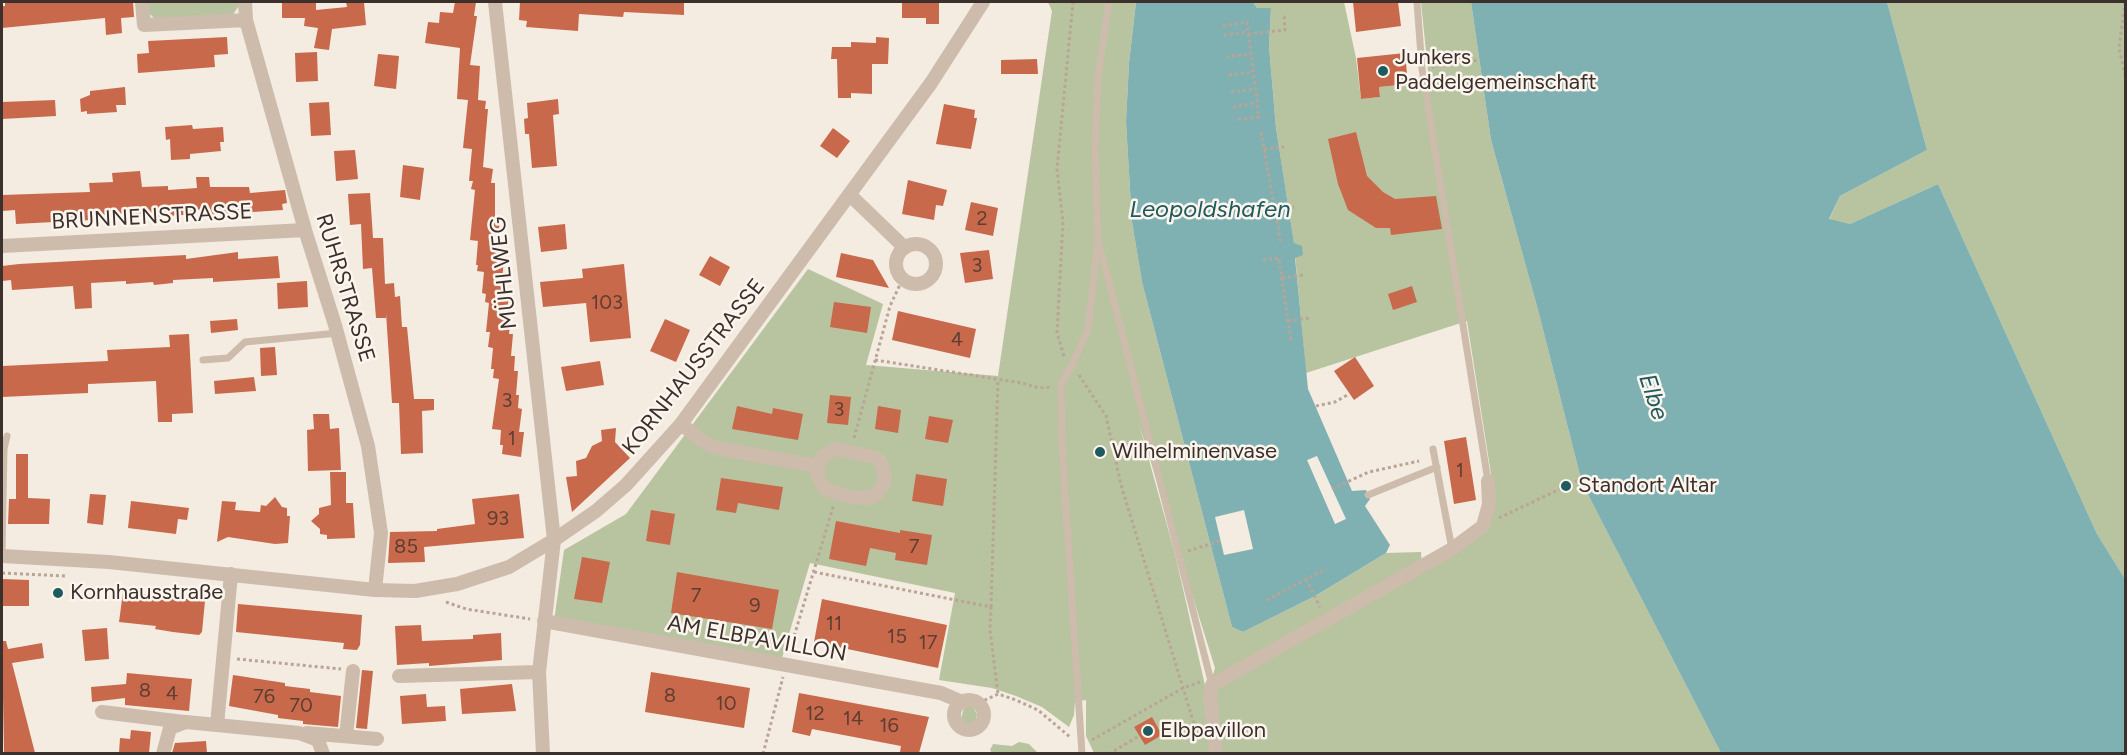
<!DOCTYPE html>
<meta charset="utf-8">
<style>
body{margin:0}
#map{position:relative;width:2127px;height:755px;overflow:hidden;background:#f4ebe1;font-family:Figtree,sans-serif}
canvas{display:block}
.frame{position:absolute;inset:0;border:3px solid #3b302b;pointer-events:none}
</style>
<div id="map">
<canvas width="2127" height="755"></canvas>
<div class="frame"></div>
</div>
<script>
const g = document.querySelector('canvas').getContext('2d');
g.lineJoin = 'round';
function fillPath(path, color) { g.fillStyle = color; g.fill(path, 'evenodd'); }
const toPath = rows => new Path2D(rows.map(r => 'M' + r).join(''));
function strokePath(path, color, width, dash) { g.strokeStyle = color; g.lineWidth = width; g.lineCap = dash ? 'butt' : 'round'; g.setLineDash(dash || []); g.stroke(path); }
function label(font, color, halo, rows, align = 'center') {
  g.font = font + ' Figtree,sans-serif'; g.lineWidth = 5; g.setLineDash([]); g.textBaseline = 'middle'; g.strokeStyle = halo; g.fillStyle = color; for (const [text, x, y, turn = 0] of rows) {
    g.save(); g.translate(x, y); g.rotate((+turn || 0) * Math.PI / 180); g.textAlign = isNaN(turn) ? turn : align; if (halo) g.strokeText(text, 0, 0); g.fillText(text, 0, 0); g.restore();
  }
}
fillPath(toPath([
 [149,2,240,2,240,4,232,16,162,20,154,18,149,13],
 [1048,2,1136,2,1129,63,1126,122,1132,222,1142,282,1232,627,1243,632,1315,596,1386,553,1421,552,1422,569,1464,547,1494,493,1467,321,1306,373,1294,244,1276,128,1269,46,1271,8,1257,8,1253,2,1344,2,1356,58,1361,99,1380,97,1379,87,1408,84,1430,91,1421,2,1471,2,1491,140,1538,310,1582,483,1721,753,1094,753,1086,736,1086,700,1075,702,1074,715,1069,727,1042,707,1016,696,992,688,939,680,955,593,810,563,779,668,553,628,564,550,626,514,808,269,883,304,866,365,998,376,1052,11],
 [1139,424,1215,668,1207,694,1175,554],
 [1887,2,2125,2,2125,579,2097,534,1938,184,1850,224,1829,220,1840,196,1927,150],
 [965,704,972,705,977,714,975,724,970,727,961,719],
 [1019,742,1029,744,1038,753,992,753,990,750,993,744,1012,746]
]), '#b8c4a0');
fillPath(toPath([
 [1136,2,1253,2,1257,8,1271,8,1269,46,1276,128,1294,243,1302,246,1303,255,1295,258,1308,389,1352,491,1366,490,1370,499,1365,506,1390,545,1386,553,1315,596,1243,632,1232,627,1142,282,1132,222,1126,122,1129,63],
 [1471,2,1887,2,1927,150,1840,196,1829,219,1850,224,1938,184,2097,534,2125,579,2125,753,1721,753,1582,483,1538,310,1491,140]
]), '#7fb0b2');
fillPath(toPath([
 [1317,456,1346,519,1335,524,1307,460],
 [1244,510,1253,549,1224,555,1215,517]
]), '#f4ebe1');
fillPath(toPath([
 [5,2,133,2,134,17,121,18,122,33,106,35,105,18,2,28,2,6,5,6],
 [282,2,316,2,316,10,347,7,346,2,364,2,366,25,332,29,329,50,314,48,318,28,304,26,305,18,282,18],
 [455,2,476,2,474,16,477,16,470,65,480,66,478,100,486,101,485,109,488,109,483,167,493,169,491,183,495,183,495,220,500,221,497,244,502,244,500,258,504,259,502,281,506,282,505,296,509,296,506,319,511,319,509,334,513,334,511,356,515,356,514,371,518,371,516,395,519,395,518,408,522,409,519,432,524,432,521,457,502,454,503,445,500,445,501,430,492,429,499,379,493,378,494,369,491,369,493,348,488,347,490,332,486,332,489,303,485,302,486,294,482,293,484,272,477,271,478,265,476,265,478,241,470,240,475,190,471,189,473,181,469,181,472,149,463,148,468,100,457,99,460,48,425,43,428,22,439,23,440,12,453,13],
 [520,2,579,3,684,2,684,15,624,12,623,17,579,14,578,31,526,27,527,21,519,20],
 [902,2,939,2,939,24,926,24,926,18,902,18],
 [1353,2,1398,2,1401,26,1356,32],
 [227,37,228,54,214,55,215,67,138,73,137,54,149,53,148,41],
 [876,37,889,38,888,64,872,64,872,94,851,93,851,98,838,98,837,59,831,59,832,47,851,47,851,42,876,43],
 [317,52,318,81,296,82,295,53],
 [1405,53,1408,84,1379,87,1380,97,1361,99,1357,58],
 [378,54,399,56,396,89,374,86],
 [1037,59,1038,74,1001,74,1001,60],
 [125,87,126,105,116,105,117,112,87,114,87,111,81,112,80,99,90,95,90,91],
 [558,99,559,114,553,115,557,166,532,168,529,134,525,134,524,119,528,118,527,103],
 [55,100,56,116,2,119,2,102],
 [329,102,331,135,311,136,309,103],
 [944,104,975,110,974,118,977,118,971,149,936,144],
 [192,125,193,129,223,127,224,142,220,142,221,151,190,154,190,159,171,160,170,139,166,140,165,127],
 [833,128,850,141,837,158,820,146],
 [1356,132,1367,176,1383,192,1395,199,1436,196,1442,229,1391,235,1390,228,1376,228,1348,210,1338,184,1328,139],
 [355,150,358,179,336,181,334,151],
 [403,165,424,168,420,200,400,197],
 [140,171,142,187,168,186,168,190,197,188,196,177,209,177,210,187,249,187,250,193,285,190,287,203,282,204,283,210,208,215,208,209,184,211,184,215,16,224,15,210,2,211,2,195,90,192,89,183,113,182,112,173],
 [908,180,947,190,943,206,936,205,934,220,902,214],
 [370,193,373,238,383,238,385,284,394,283,395,297,400,296,402,327,407,327,414,399,434,399,434,410,422,411,423,453,401,454,399,403,392,403,386,313,386,318,376,318,372,268,363,269,361,224,350,225,348,194],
 [971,202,998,208,993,236,965,230],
 [565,224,567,249,541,252,538,227],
 [989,250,993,279,965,283,960,253],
 [238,252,238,259,278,256,280,278,213,282,213,278,173,280,173,283,154,285,153,282,126,284,126,281,91,283,92,308,75,309,73,286,12,290,11,280,2,281,2,266,19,264,186,255,186,259],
 [841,253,873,260,889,288,836,277],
 [710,256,730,267,720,286,699,275],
 [624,264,631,338,590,342,586,303,543,307,540,282,583,278,582,269],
 [307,281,308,307,278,309,277,283],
 [1412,286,1417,302,1393,310,1388,294],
 [834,302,871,307,867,333,830,327],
 [898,311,976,329,970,358,892,340],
 [237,319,238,330,211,333,210,321],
 [665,319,690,330,676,362,650,351],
 [189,334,193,413,172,414,172,422,158,422,156,381,88,384,88,393,2,397,2,366,108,361,107,350,170,347,169,335],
 [275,347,277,375,261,376,260,348],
 [1355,357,1374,386,1354,400,1334,371],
 [600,361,604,385,566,391,561,367],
 [254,377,256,391,215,394,214,381],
 [830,395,851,397,848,425,827,423],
 [737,406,772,414,773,408,803,414,798,440,732,429],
 [878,406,901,410,898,433,875,429],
 [313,414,329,414,330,429,339,428,341,470,308,471,307,430,314,429],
 [929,416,953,420,948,443,925,439],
 [616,428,615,442,630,458,572,512,566,477,577,476,576,461,586,458,592,446,602,441,601,430],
 [1466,437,1476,500,1454,504,1444,441],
 [16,454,28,454,28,498,50,499,49,524,8,524,9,499,16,499],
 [330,472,346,472,346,503,353,503,355,538,327,539,327,535,320,534,320,529,311,521,319,514,319,508,331,505],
 [916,474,947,479,943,506,912,501],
 [721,478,783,487,779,510,738,503,736,513,716,510],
 [90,494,106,495,103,525,87,523],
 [519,494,524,538,424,547,425,562,388,563,390,532,437,531,437,529,475,524,472,499],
 [275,497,282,507,287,508,287,516,290,516,288,543,275,544,228,537,217,542,222,501,236,502,235,510,260,512,261,505,266,506],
 [131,501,189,508,187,520,178,519,176,534,128,528],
 [651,510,675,514,670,545,646,541],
 [836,521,900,533,900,530,932,535,927,565,895,560,896,553,870,548,866,566,829,559],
 [582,557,610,562,602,603,574,599],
 [677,572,779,590,772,629,671,613],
 [2,579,29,580,29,606,2,606],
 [123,592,205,601,202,632,199,635,173,632,155,629,156,626,119,622],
 [822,599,947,625,938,668,814,642],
 [238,604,362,615,360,645,357,650,343,649,344,643,236,632],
 [421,625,422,641,473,639,473,635,501,633,502,660,429,666,429,663,397,665,395,626],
 [107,628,109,659,85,661,82,630],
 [2,641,6,641,8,649,42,643,44,658,12,663,35,753,4,753],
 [362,670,373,671,367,729,356,728],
 [651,672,750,688,744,728,645,712],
 [127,673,192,679,189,711,125,705,125,698,92,702,91,687,126,684],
 [233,675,285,683,285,686,310,689,310,692,341,696,338,727,303,724,303,721,278,718,278,715,229,706],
 [512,684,516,711,462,714,460,689],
 [799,693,929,717,919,753,900,752,901,746,812,729,810,736,792,732],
 [426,694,427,707,445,706,446,721,402,724,400,696],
 [1152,717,1162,735,1145,745,1134,727],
 [131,730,151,732,149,753,119,753,120,738,130,739],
 [206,741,207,753,172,753,175,743]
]), '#c8694b');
strokePath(toPath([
 [2125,2,2119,48,2126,80],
 [1223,26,1247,22,1259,117,1235,120],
 [1248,34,1285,30,1284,13],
 [1224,35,1248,32],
 [1226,57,1251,54],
 [1432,67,1478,60],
 [1229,75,1253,72],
 [1231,92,1255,89],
 [1233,107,1257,103],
 [1261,132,1281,244],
 [1264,149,1284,147],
 [1275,210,1294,207],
 [1263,260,1279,258,1291,341],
 [1282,278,1303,275],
 [1288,321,1310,318],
 [1064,356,1057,333,1063,222,1057,169,1073,2],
 [875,360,1022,383,1039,388,1051,387],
 [1079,375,1106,416,1121,485,1198,737],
 [1316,406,1335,402,1349,394],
 [854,438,890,306,903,278],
 [1332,489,1369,472,1419,461],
 [1499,518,1579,480],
 [1188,551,1220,541],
 [814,572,991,607,990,630,998,694],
 [2,573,66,576],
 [1306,579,1320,607],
 [1267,600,1326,569],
 [446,602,466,609,530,619],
 [991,607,998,380],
 [789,653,834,504],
 [237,659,341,669],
 [979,703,998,694,1016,700,1038,710,1070,737],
 [1092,740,1183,688,1200,682],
 [763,754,783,677],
 [1109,754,1139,736]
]), '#b9a596', 3, [3, 3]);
strokePath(toPath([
 [1417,2,1422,69,1488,481],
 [1100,247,1212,685],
 [203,360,228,358,245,342,338,333],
 [1433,449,1452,549],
 [1368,495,1437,467],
 [2,551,4,449,7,436],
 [1082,754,1062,445,1061,383,1072,366,1088,329,1098,241,1095,150,1098,76,1109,2]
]), '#cdbbac', 7);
strokePath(toPath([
 [142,2,144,25,246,20],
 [245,2,246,20,305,230,335,325,368,446,381,533,375,590],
 [495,2,554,540,539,672,543,754],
 [850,195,905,248],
 '896 264a20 20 0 1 1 40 0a20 20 0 1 1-40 0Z',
 [2,246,305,230],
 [681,424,705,443,721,449,818,466],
 [836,449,873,457,880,461,885,475,884,483,876,495,869,498,850,497,825,489,818,477,818,466,823,456,836,449],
 [2,556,109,562,375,590,415,591,457,584,509,567,554,540,596,511,626,485,681,424,931,83,983,2],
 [544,621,941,693,962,702],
 [399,676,539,672],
 '954 715a15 15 0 1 1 30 0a15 15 0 1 1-30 0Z',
 [102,712,184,722],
 [217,725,231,574],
 [307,733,377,739],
 [346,736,353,671],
 [163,754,170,728,186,722,299,733,318,740,323,754],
 [1216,754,1210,696,1212,685,1452,549,1483,526,1489,504,1488,481]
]), '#cdbbac', 14);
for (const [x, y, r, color] of [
 [1383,71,6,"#1f5a5e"],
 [1100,452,6,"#1f5a5e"],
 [1566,486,6,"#1f5a5e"],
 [58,593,6,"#1f5a5e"],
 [1148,731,6,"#1f5a5e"]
]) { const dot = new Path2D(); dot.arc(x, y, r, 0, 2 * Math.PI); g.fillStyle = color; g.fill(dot); strokePath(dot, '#fbf5ee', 2); }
label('20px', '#5e3e33', null, [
 ["2",982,219],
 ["3",977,266],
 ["103",607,303],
 ["4",957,340],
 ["3",507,401],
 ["3",839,410],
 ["1",512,439],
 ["1",1460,471],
 ["93",498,519],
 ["85",406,547],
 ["7",914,547],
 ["7",696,596],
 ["9",755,606],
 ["11",834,624],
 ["15",897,637],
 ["17",928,643],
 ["8",145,691],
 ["4",172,694],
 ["8",670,696],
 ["76",264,697],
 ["10",726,704],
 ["70",301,706],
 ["12",815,714],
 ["14",853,719],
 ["16",889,726]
]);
label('22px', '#3b302b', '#fbf5ee', [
 ["Junkers",1395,58],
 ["Paddelgemeinschaft",1395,83],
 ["Wilhelminenvase",1112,452],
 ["Standort Altar",1578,486],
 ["Kornhausstraße",70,593],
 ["Elbpavillon",1160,731]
], 'left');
label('22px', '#3b302b', '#fbf5ee', [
 ["BRUNNENSTRASSE",152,217,-3],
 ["MÜHLWEG",504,273,-96],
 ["RUHRSTRASSE",345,288,73],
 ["KORNHAUSSTRASSE",694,367,-52],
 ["AM ELBPAVILLON",757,639,10]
]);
label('italic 24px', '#1f5a5e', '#fbf5ee', [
 ["Leopoldshafen",1210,210],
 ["Elbe",1653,397,72]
]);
</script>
